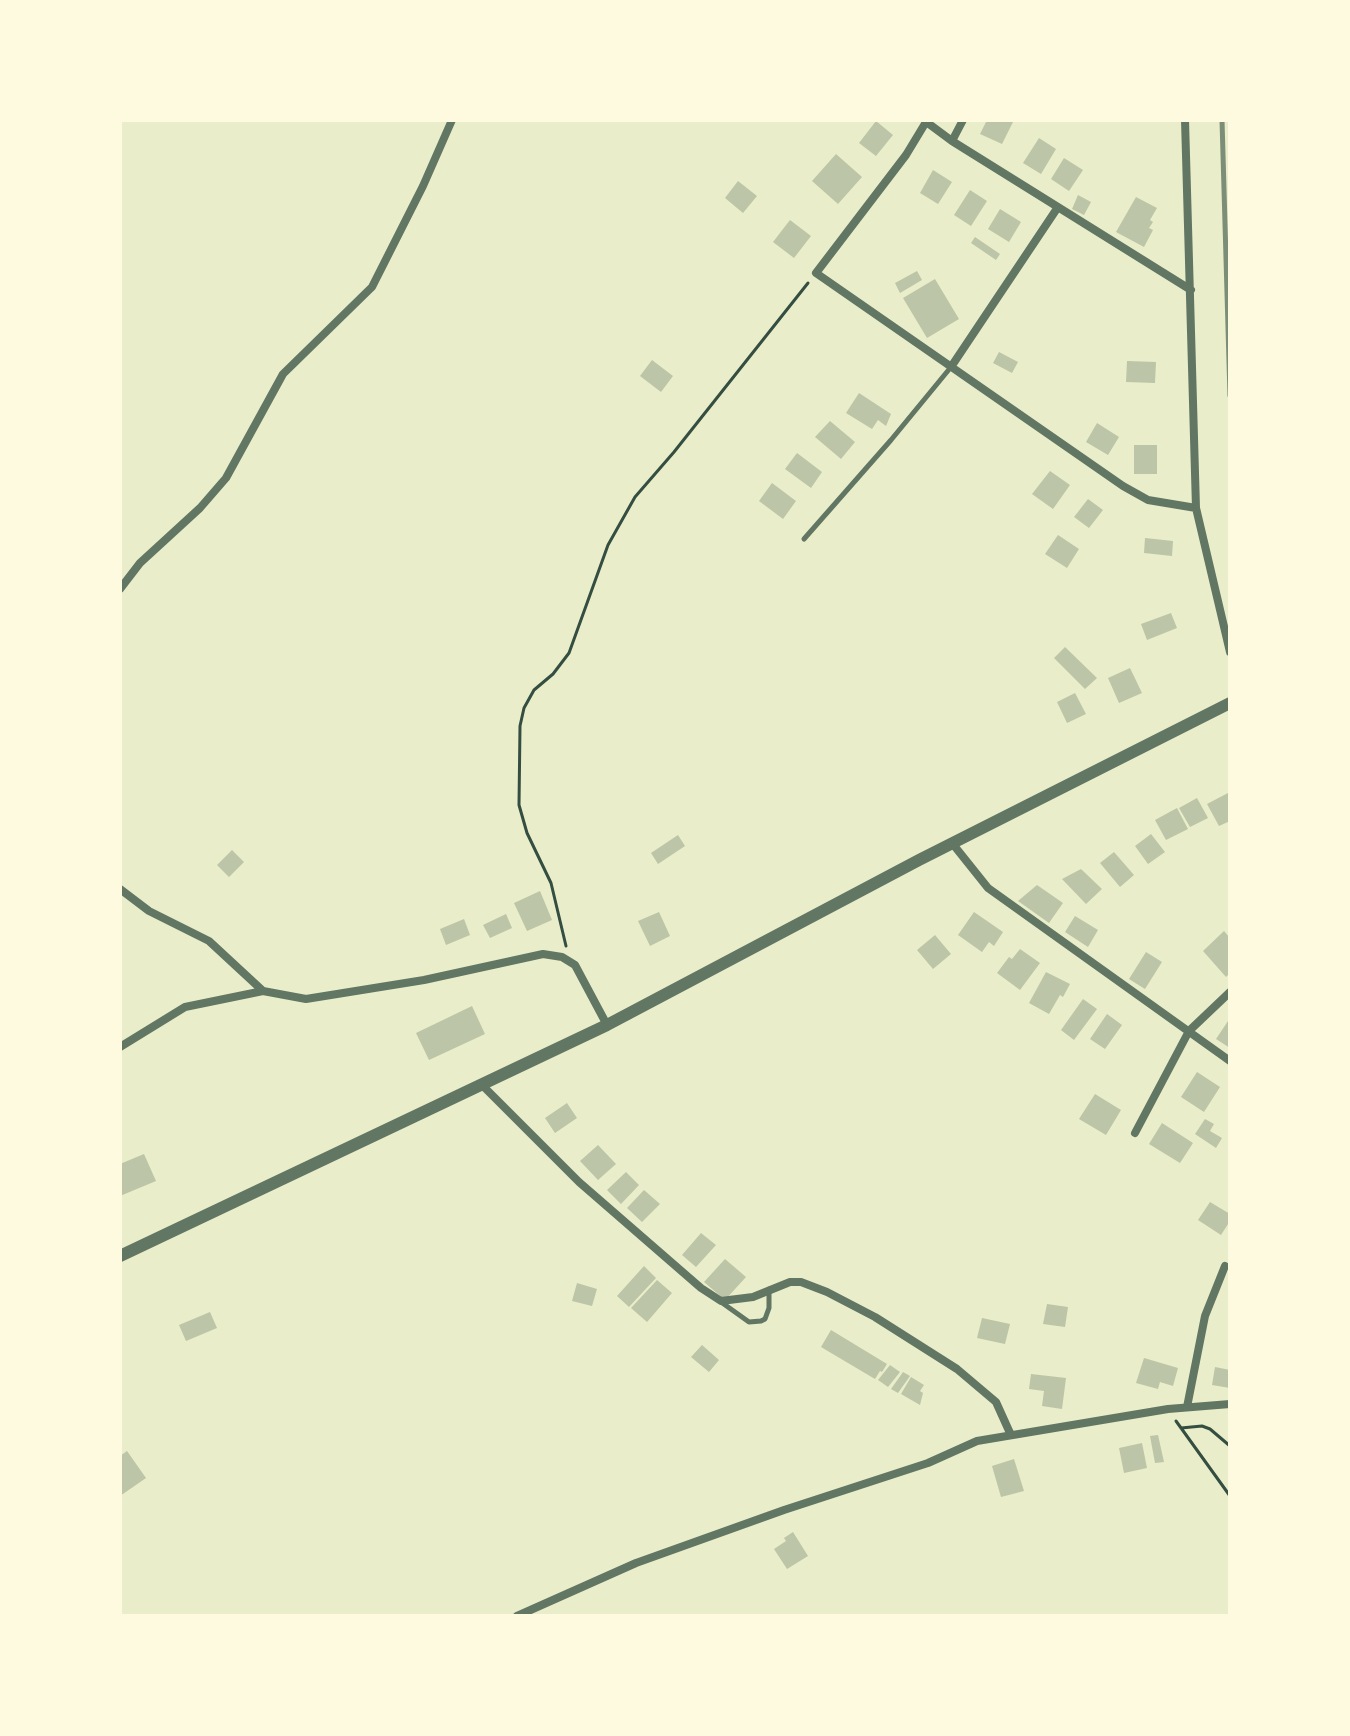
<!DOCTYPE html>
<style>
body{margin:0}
#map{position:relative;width:1350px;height:1736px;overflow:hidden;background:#e9edc9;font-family:"Varela Round",sans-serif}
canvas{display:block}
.frame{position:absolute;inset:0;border:122px solid #fefae0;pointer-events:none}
</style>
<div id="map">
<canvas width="1350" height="1736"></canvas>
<div class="frame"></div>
</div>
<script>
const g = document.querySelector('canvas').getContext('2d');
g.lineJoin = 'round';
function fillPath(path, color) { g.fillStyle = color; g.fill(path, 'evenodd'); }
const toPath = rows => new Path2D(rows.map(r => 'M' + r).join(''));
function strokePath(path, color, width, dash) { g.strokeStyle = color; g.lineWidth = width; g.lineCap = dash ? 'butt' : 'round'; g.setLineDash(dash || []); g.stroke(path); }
fillPath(toPath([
 [987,120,1014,120,1002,144,980,134],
 [876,121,893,135,876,156,859,143],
 [1039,138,1056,149,1041,174,1023,163],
 [836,154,862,177,838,204,812,181],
 [1064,158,1083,170,1069,191,1051,179],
 [933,170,952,182,938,204,920,193],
 [738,181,757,196,743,213,725,198],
 [970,190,987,201,971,226,954,215],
 [1078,195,1091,202,1084,215,1072,209],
 [1136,197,1157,208,1150,220,1153,222,1149,228,1153,230,1144,247,1116,232],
 [1000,209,1021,222,1009,242,988,229],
 [790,220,811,236,794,258,773,242],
 [975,237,1000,254,996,260,971,243],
 [917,271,922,280,900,293,895,283],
 [935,279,959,319,927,338,903,298],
 [999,352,1018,362,1012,373,993,363],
 [652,360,673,376,661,392,640,376],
 [1127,361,1156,362,1155,383,1126,382],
 [859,393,891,414,886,426,878,420,872,429,846,413],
 [830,421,855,442,841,459,815,437],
 [1097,423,1119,437,1108,455,1086,442],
 [1134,445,1157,445,1157,474,1134,474],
 [797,453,822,472,811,488,785,469],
 [1050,471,1070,485,1053,509,1032,494],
 [772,483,796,501,783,519,759,501],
 [1088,499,1103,510,1089,528,1074,517],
 [1058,535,1079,549,1067,568,1045,554],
 [1145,538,1173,541,1172,556,1144,553],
 [1171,613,1177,628,1147,640,1141,624],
 [1065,647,1097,678,1085,689,1054,658],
 [1130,668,1142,693,1119,703,1108,678],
 [1075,693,1086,714,1067,723,1057,702],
 [1228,793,1230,797,1230,821,1219,826,1207,804],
 [1197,798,1208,818,1190,827,1179,808],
 [1177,808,1188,829,1166,840,1155,820],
 [1151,834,1165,852,1148,864,1135,846],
 [678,835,685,846,658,864,651,853],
 [232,850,244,862,229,877,217,865],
 [1114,852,1134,875,1120,887,1100,863],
 [1081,869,1102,889,1086,904,1062,879],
 [1037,885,1063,903,1049,923,1018,901],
 [540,891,552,920,527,931,514,903],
 [659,912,670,936,650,946,638,921],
 [974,912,1003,932,994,946,989,942,982,952,958,935],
 [506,914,512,928,490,938,483,925],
 [1075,916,1098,930,1088,947,1065,932],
 [464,919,470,935,446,945,440,929],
 [1224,931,1230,938,1230,973,1226,977,1203,951],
 [935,935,951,954,933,969,917,950],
 [1020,949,1040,963,1020,990,997,973,1009,957,1012,959],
 [1146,952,1162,962,1145,989,1129,979],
 [1046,972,1070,984,1063,997,1060,995,1049,1014,1029,1003],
 [1083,999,1097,1009,1074,1040,1061,1030],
 [472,1006,485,1034,429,1060,416,1033],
 [1107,1014,1122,1025,1105,1049,1090,1039],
 [1230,1018,1230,1048,1216,1039],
 [1197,1072,1220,1087,1204,1112,1181,1097],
 [1095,1094,1121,1110,1106,1135,1079,1119],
 [567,1103,577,1118,555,1133,545,1118],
 [1205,1119,1214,1124,1210,1131,1222,1138,1216,1148,1195,1134],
 [1162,1123,1193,1143,1180,1163,1149,1144],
 [598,1145,616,1164,598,1180,580,1161],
 [144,1154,156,1181,120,1196,120,1164],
 [626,1172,639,1185,621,1204,607,1190],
 [644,1190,660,1204,642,1222,627,1208],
 [1210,1202,1230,1214,1230,1221,1221,1235,1198,1220],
 [701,1233,716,1245,696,1267,682,1255],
 [725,1259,746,1277,725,1300,704,1282],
 [644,1266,656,1278,629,1307,617,1296],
 [657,1280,672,1293,647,1322,631,1308],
 [577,1283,597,1289,592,1306,572,1301],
 [1047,1304,1068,1307,1065,1327,1043,1324],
 [210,1312,217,1328,186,1341,179,1325],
 [982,1318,1010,1324,1005,1344,977,1338],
 [831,1330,887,1364,882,1372,880,1371,875,1379,821,1347],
 [702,1345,719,1360,709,1372,691,1357],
 [1144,1358,1178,1368,1173,1386,1160,1382,1158,1389,1136,1383],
 [890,1365,900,1372,888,1387,878,1380],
 [1215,1367,1230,1370,1230,1388,1212,1385],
 [903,1372,910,1376,898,1393,891,1389],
 [1031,1374,1066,1378,1062,1409,1042,1406,1044,1391,1029,1389],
 [911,1377,924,1385,920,1391,923,1393,920,1405,901,1394],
 [1158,1435,1164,1462,1155,1463,1150,1436],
 [1142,1443,1147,1468,1124,1473,1119,1448],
 [127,1451,146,1478,120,1496,120,1456],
 [1014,1459,1024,1491,1001,1497,992,1466],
 [793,1532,808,1556,787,1569,774,1549,786,1541,784,1538]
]), '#bcc5a7');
strokePath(toPath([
 [566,946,551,883,527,833,519,805,520,726,524,708,534,690,553,674,569,653,608,545,635,497,674,452,808,283],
 [1176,1421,1230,1496],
 [1181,1428,1202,1426,1210,1429,1230,1446]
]), '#344e41', 3);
strokePath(toPath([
 [804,539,891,440,951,367],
 [721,1302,749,1322,761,1321,765,1319,769,1308,769,1289]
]), '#617663', 5);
strokePath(toPath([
 [1185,120,1196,508,1230,652],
 [925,121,952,141,1191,290],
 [926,122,906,155,816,273,1123,486,1148,500,1196,508],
 [952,141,963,120],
 [951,367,1058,207],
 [120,589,140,563,200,508,226,478,283,374,372,287,423,186,452,120],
 [952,843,988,888,1230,1061],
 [120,889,149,911,209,941,263,991],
 [120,1047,185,1007,263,991,306,999,424,980,543,954,562,957,575,965,607,1025],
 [483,1086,579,1182,701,1288,721,1301,753,1297,790,1282,801,1282,827,1292,875,1317,957,1369,996,1402,1010,1433],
 [1135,1133,1189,1031,1230,992],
 [1187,1407,1205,1316,1225,1266],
 [517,1616,636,1563,784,1510,928,1463,977,1441,1168,1409,1230,1404]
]), '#617663', 8);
strokePath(toPath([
 [120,1256,607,1025,919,860,1230,703]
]), '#617663', 12);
strokePath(toPath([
 [1222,120,1230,396]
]), '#7c8e77', 5);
</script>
